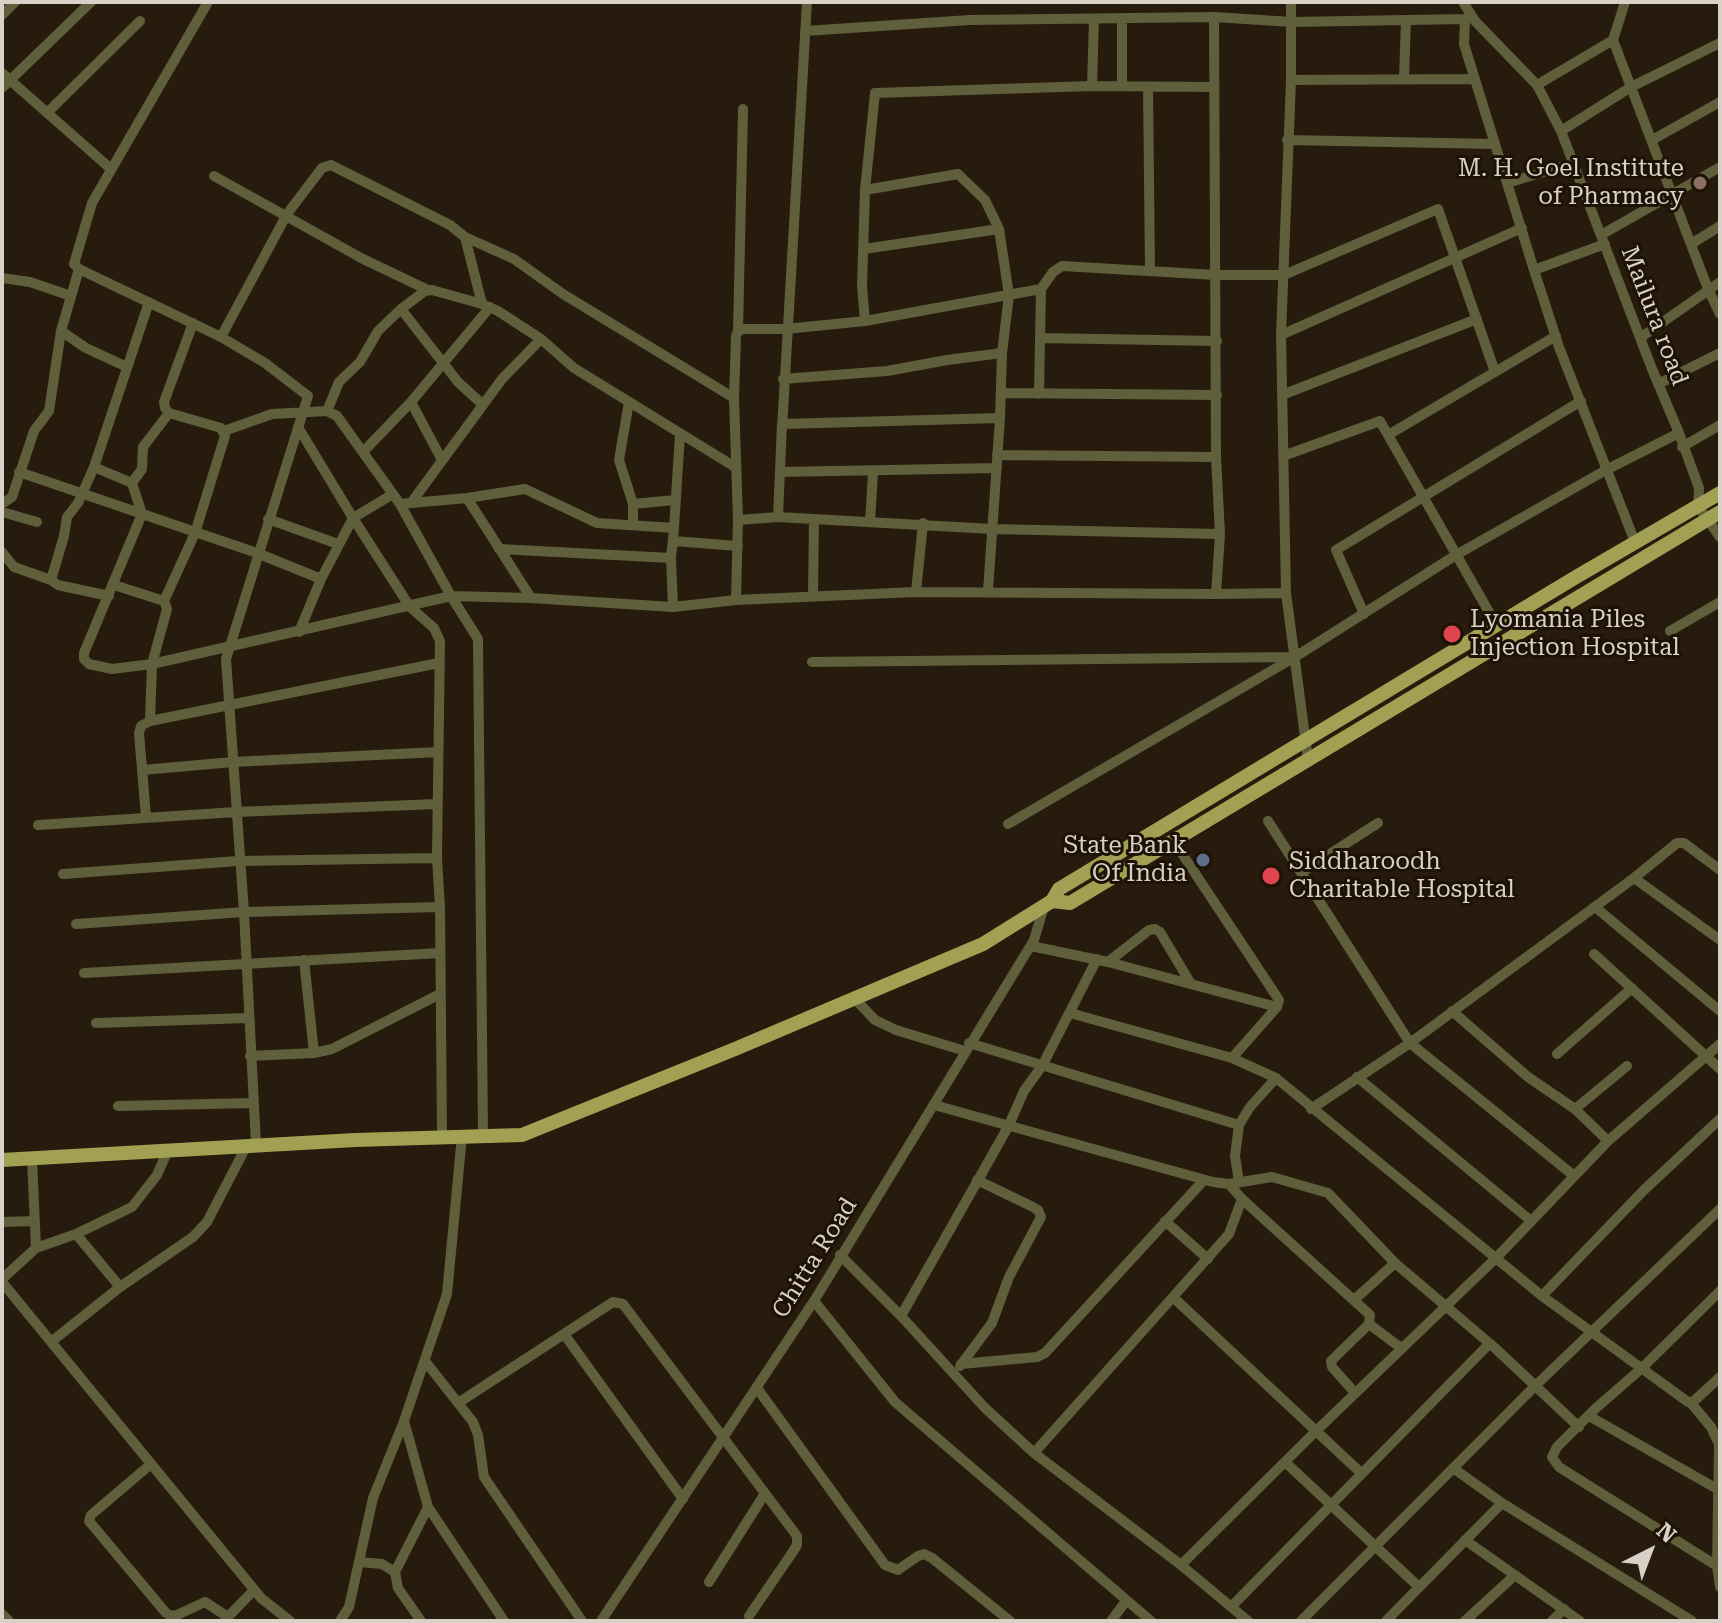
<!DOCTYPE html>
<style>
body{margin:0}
#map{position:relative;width:1722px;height:1623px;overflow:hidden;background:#271b0d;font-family:"Roboto Serif",serif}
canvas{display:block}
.frame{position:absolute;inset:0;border:4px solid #d9d1c8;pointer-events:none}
.north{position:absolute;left:1610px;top:1511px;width:80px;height:80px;-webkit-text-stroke:6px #1d1205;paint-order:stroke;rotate:42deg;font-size:22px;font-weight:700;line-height:32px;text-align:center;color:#d9d1c8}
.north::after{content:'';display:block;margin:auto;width:28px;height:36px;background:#d9d1c8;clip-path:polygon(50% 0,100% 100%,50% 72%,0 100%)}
</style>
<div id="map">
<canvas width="1722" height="1623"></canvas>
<div class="frame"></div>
<div class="north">N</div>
</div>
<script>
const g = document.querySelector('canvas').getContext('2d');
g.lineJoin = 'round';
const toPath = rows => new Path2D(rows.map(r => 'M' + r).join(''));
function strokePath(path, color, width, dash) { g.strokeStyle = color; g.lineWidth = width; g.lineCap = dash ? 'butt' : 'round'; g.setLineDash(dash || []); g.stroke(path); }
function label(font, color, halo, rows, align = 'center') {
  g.font = font + ' "Roboto Serif",serif'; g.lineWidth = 6; g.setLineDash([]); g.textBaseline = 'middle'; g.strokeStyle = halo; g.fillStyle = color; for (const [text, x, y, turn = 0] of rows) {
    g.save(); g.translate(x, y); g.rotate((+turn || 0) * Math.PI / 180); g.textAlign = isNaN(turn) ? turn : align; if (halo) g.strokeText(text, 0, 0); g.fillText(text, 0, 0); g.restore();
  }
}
strokePath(toPath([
 [208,2,92,203,74,264,79,269,221,337,265,363,308,396,226,659,244,912,256,1144],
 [1291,2,1291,80,1281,335,1286,593,1308,759],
 [1463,2,1475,21,1537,85,1561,131,1652,369,1679,433,1699,488,1698,506,1720,537],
 [1625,2,1613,40,1708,289,1720,314],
 [2,15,15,2],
 [1214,17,1216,457,1220,534,1216,594,1286,593],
 [1471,17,1465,19,1464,44,1534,270,1559,347,1635,542],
 [805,31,970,20,1214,17,1292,22,1465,19],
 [2,73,111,169],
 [1404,78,1406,20],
 [1291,80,1475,79],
 [1537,85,1613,40],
 [1092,86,1094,19],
 [1122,86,1122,18],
 [1148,87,1150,271],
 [2,88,91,2],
 [47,113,140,21],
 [1561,131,1631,87,1720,43],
 [1287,140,1495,144],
 [1652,140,1720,102],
 [214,176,363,259,428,290],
 [1507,183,1574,163],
 [865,190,958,174,985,200,999,229,1009,295,1002,353,1000,418,988,591],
 [1601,235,1720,167],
 [465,237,482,304],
 [1691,244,1720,226],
 [864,249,999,229],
 [1534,270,1605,244],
 [2,278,30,282,71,296],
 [1041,289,1053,272,1062,266,1216,275,1284,275,1438,209,1495,372],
 [401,309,458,382,482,404],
 [865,321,862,286,865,190,875,93,1092,86,1214,87],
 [61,331,86,348,127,367],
 [738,331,743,109],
 [1281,335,1522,228],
 [221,337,287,214,322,168,331,165,450,225,465,237,514,259,563,294,734,398],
 [1040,338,1217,341],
 [1640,338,1720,282],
 [783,379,887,371,947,360,1002,353],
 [1658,384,1720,353],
 [1001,393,1217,395],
 [1282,395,1477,319],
 [411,402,442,460],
 [629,402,619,460,633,504,633,525],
 [327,411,339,382,360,362,378,331,401,309,425,291,432,290,482,304,498,311,541,339,574,368,735,467],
 [298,427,353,518,410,607,434,628,440,641,437,858,440,907,442,1136],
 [782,429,807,2],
 [224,431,272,414,327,411,337,416,400,504,451,596,478,639,483,1135],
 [1388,435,1556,336],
 [1682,447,1720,425],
 [363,452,411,402,490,307],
 [997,455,1216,457],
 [1283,456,1380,421,1497,626],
 [94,467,132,483,142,514,84,653,84,659,89,664,112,669,152,664,451,596,531,598,673,607,736,600,916,592,1216,594],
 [19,472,257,553,321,579],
 [780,472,997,468],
 [132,483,142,469,143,447,169,413],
 [467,498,531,598],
 [411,503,502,379,541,339],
 [2,504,12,497,34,431,49,411,61,331,79,269],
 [400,504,467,498,525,489,597,523,674,528,671,558,673,607],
 [633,504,675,500],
 [2,512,37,522],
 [778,517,782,424,1000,418],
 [268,519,338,544],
 [738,520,778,517,992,529,1220,534],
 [870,522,873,472],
 [674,528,680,434],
 [673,541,738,546],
 [499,549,671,558],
 [2,552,14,567,51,580,58,585,109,596],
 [51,580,64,536,67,517,78,503,94,467,149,302],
 [114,585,164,601,167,609,152,664,150,721],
 [916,592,923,523],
 [813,597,814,519],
 [736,600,738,520,734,398,736,336,738,331,743,329,786,329,865,321,1041,289,1039,394],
 [164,601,195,533,225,436,221,428,169,413,165,408,164,402,193,323],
 [1364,614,1336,550,1581,401],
 [1670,631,1720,602],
 [299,632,321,579,353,518,393,494],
 [812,662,1293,657],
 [142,770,233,762,438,752],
 [146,817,139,733,141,726,150,721,439,663],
 [1268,821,1410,1043,1573,1175],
 [1008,824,1295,657,1456,555,1606,470,1679,433],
 [38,825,236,812,437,804],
 [1173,840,1279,1000,1277,1007,1232,1058],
 [1302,872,1378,823],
 [63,874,238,861,437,858],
 [1634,878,1720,940],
 [1595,907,1720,1011],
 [76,924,244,912,440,907],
 [1031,946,1108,962,1277,1007],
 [1594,954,1720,1069],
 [304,960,314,1053],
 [1108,962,1149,930,1155,929,1160,932,1191,984],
 [84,973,440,953],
 [855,999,875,1020,896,1030,965,1051],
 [1452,1011,1528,1077,1575,1109,1608,1141],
 [1070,1013,1232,1058,1276,1078,1542,1296,1688,1402,1693,1402,1720,1377],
 [96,1023,248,1018],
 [969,1043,1239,1125],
 [1557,1054,1632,988],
 [250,1056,314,1053,332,1049,440,994],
 [1357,1077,1530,1220],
 [934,1105,1213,1182,1229,1184,1272,1177,1328,1193,1395,1263,1495,1348,1579,1427],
 [118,1106,253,1103],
 [1311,1109,1410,1043,1634,878,1677,843,1684,843,1720,870],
 [1575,1109,1627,1066],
 [32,1159,36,1248],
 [1239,1182,1235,1156,1239,1125,1250,1107,1276,1078],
 [1229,1184,1242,1199,1370,1315,1369,1324,1331,1361,1332,1367,1355,1393],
 [1165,1221,1208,1259],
 [2,1222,35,1221],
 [76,1234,120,1287],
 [840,1255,901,1316,985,1408,1034,1453,1181,1565,1248,1621],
 [2,1279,36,1248,76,1234,132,1207,157,1175,168,1150],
 [2,1282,261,1598,290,1621],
 [1542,1296,1644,1190,1720,1119],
 [1174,1298,1361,1473],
 [1354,1300,1395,1263],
 [814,1301,895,1402,1151,1621],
 [901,1316,1008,1127,1024,1091,1042,1066,1097,959],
 [1369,1324,1401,1348],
 [564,1334,683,1499],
 [51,1342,120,1287,193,1237,207,1222,247,1145],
 [425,1361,473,1422,478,1435,484,1477,582,1621],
 [961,1364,1037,1357,1045,1353,1204,1180],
 [960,1366,992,1323,1009,1277,1041,1217,1038,1210,1031,1206,977,1180],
 [757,1388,885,1565,898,1570,918,1556,924,1554,932,1558,1010,1621],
 [458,1403,613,1302,623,1304,797,1536,797,1545,792,1553,749,1616],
 [1691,1403,1711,1427,1719,1444,1717,1566,1720,1587],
 [1589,1416,1719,1490],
 [404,1421,428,1507,504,1621],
 [1034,1453,1229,1234,1242,1199],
 [1285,1462,1419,1587],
 [151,1464,91,1515,89,1521,166,1613,171,1616,177,1615,205,1602,228,1617],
 [1453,1468,1502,1503,1692,1621],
 [1465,1540,1580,1621],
 [359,1562,382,1564,395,1572],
 [1181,1565,1315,1432,1495,1259,1608,1141,1720,1044],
 [1717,1566,1559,1467,1552,1457,1557,1447,1595,1409,1642,1368,1720,1291],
 [709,1582,764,1495],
 [1231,1607,1489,1344],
 [2,1614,9,1621],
 [225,1620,254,1590],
 [340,1621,349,1607,373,1498,404,1421,447,1294,462,1136],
 [421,1621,398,1588,395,1572,428,1507],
 [601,1621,814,1301,1034,940,1044,906],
 [1111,1621,1126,1601],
 [1301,1621,1535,1386,1720,1209],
 [1386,1621,1502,1503],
 [1465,1621,1515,1575],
 [1552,1621,1564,1609]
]), '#5f5f3b', 10);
strokePath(toPath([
 [1052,901,1070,903,1720,512],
 [2,1160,355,1140,522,1135,735,1049,983,944,1052,901,1059,889,1576,577,1720,493]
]), '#a2a153', 14);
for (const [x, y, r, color] of [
 [1700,183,8,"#8d6e63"],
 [1452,634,10,"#e0444e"],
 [1203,860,8,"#5c6f8a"],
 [1271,876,10,"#e0444e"]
]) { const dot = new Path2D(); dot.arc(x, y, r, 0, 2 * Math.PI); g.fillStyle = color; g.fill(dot); strokePath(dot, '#1d1205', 3); }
label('24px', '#d9d1c8', '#1d1205', [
 ["M. H. Goel Institute",1684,169],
 ["of Pharmacy",1684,197],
 ["Lyomania Piles",1470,620,"left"],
 ["Injection Hospital",1470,648,"left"],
 ["State Bank",1187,846],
 ["Of India",1187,874],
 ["Siddharoodh",1289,862,"left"],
 ["Charitable Hospital",1289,890,"left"]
], 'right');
label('24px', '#d9d1c8', '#1d1205', [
 ["Mailura road",1654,316,69],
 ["Chitta Road",815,1258,-58]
]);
</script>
